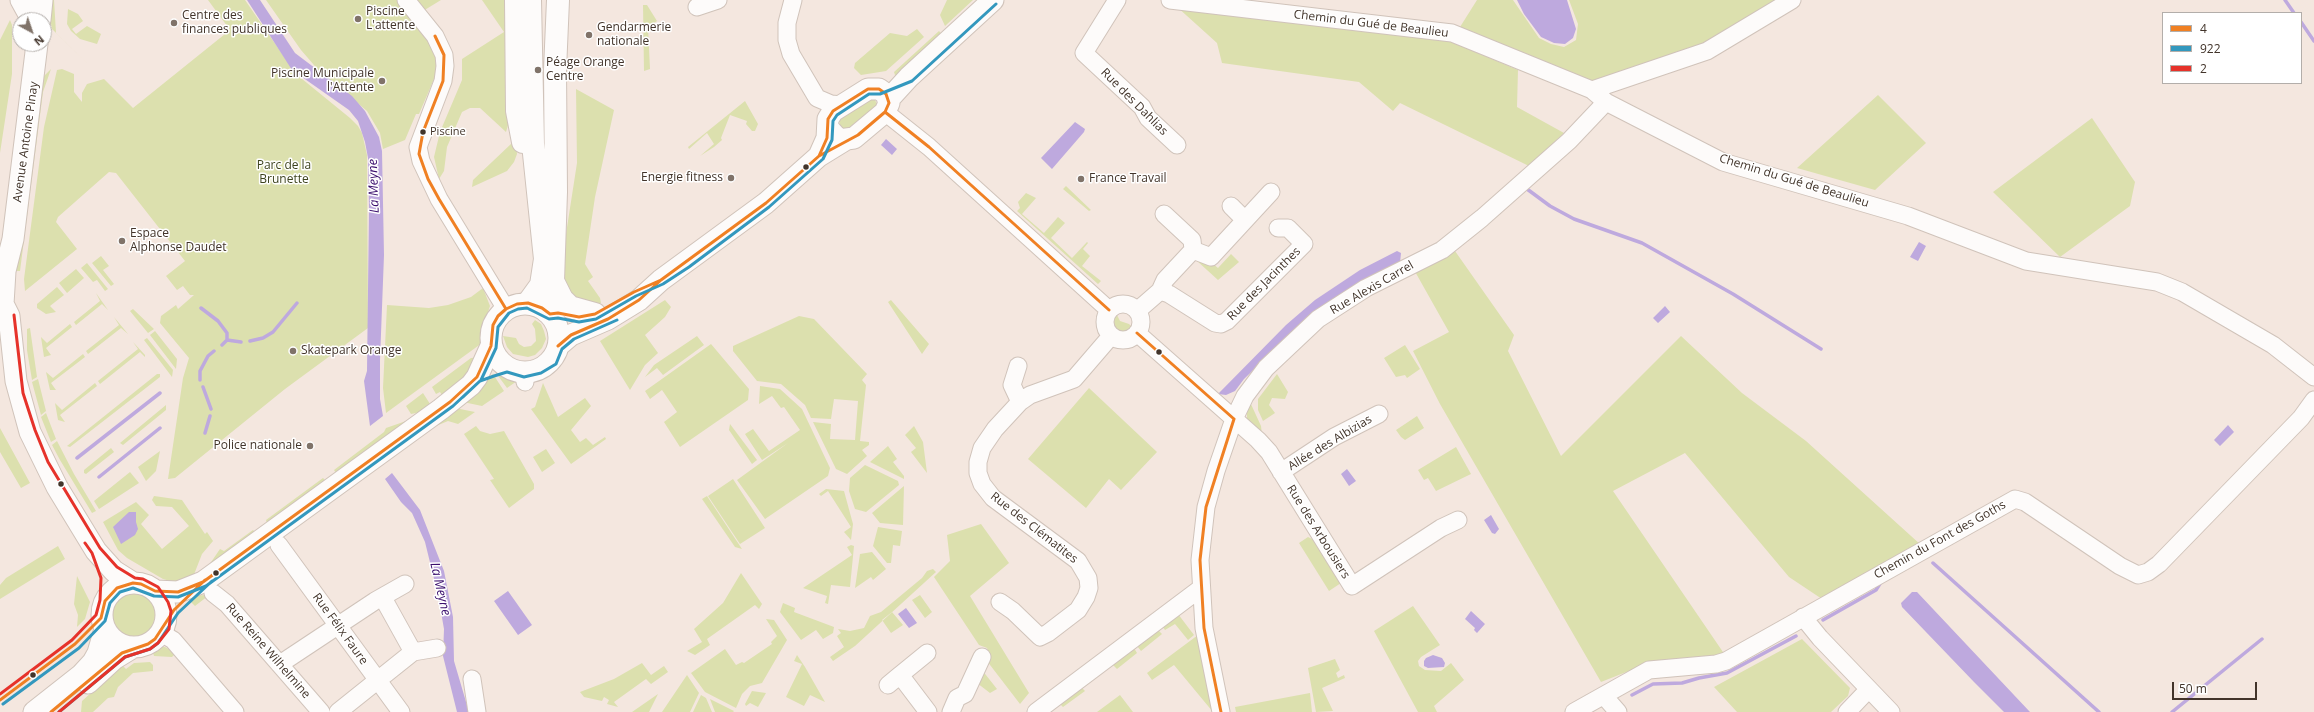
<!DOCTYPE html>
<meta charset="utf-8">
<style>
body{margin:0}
#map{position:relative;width:2314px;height:712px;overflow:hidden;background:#f4e7df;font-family:"Open Sans",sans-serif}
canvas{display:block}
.legend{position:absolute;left:2162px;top:12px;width:140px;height:72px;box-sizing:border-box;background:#fff;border:1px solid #b3aeaa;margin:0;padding:5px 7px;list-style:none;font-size:12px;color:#42342a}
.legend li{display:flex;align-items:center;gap:8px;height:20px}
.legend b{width:20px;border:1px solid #b3aeaa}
.north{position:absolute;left:12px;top:12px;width:40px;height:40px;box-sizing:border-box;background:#fff;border:1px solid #b3aeaa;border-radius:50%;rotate:140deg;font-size:11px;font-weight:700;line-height:16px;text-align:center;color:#42342a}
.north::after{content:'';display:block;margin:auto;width:14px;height:18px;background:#807369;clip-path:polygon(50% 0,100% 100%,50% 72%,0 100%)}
.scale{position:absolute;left:2172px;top:682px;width:85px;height:18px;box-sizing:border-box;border:2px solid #42342a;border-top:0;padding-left:5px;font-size:12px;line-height:14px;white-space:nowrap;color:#42342a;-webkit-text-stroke:3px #fff;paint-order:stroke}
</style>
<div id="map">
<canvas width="2314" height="712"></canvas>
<ul class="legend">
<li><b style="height:5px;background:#f08023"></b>4</li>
<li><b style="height:5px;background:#3398be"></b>922</li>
<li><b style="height:5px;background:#e6322a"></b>2</li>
</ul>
<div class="north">N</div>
<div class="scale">50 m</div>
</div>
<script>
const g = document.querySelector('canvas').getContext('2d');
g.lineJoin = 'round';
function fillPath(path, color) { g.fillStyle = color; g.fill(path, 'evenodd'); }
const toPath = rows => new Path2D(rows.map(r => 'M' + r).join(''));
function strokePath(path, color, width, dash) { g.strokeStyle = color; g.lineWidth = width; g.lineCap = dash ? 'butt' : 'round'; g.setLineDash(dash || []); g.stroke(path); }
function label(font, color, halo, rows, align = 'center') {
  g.font = font + ' "Open Sans",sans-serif'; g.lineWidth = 3; g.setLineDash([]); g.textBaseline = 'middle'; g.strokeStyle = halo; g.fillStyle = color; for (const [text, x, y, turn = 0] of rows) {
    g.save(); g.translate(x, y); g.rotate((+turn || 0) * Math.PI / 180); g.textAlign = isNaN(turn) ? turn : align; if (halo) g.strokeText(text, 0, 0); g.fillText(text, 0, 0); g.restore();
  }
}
fillPath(toPath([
 [50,0,54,0,56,33,93,69,52,29,49,13],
 [208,0,245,0,296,74,350,118,358,126,362,133,367,155,368,328,285,389,175,478,168,479,183,378,189,358,160,323,161,316,176,305,178,309,194,295,190,295,183,286,177,290,166,276,185,261,116,173,109,172,58,217,56,222,77,249,25,291,24,279,44,127,57,70,62,69,74,74,74,92,82,102,82,93,87,84,104,79,133,108,230,30],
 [266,0,401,0,425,31,435,56,437,72,419,114,416,114,405,140,383,149,380,133,367,111,320,72,301,50],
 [414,0,441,0,423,11],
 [482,0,508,0,509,122,506,132,480,108,470,108,462,112,447,147,444,171,439,179,434,157,440,132,462,80,462,59,504,32],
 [947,0,973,0,945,26,940,15],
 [1477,0,1513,0,1539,38,1551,44,1564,47,1576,40,1578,24,1569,0,1787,0,1709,46,1597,85,1460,27],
 [643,5,647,5,657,21,648,27,650,69,644,71],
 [1176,6,1447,40,1518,70,1517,107,1564,133,1529,166,1400,103,1393,111,1359,82,1222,63,1217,43],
 [68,9,78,14,83,21,72,29,76,34,87,26,101,34,97,44,80,39,71,31,67,24],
 [10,20,12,25,12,74,0,153,0,40],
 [917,29,924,37,886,71,861,75,854,68,855,63,890,33,907,36],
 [939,31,944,37,901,74,895,75,894,72],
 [51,69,43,92,20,271,16,271,42,78],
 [576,89,614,110,595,197,585,264,593,277,588,281,600,298,601,303,590,305,566,296,561,266,577,163],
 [1878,95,1926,143,1875,190,1797,168],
 [874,98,877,104,875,108,852,128,844,130,840,125,839,118],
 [745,101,758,124,755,131,752,131,746,124,747,121,730,115,721,138,722,140,714,147,700,156,714,144,707,133,689,149,688,147],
 [2092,118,2135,182,2130,206,2060,257,1993,192],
 [512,143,516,145,517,154,514,162,507,171,472,187,473,180],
 [1066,186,1091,210,1089,211,1063,189],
 [1026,193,1036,198,1022,214,1044,233,1058,217,1065,223,1051,238,1072,258,1087,242,1088,243,1083,249,1090,256,1082,266,1101,281,1098,284,1017,211,1020,208,1018,202],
 [1455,251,1514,335,1508,351,1561,456,1681,336,1742,393,1806,441,1921,545,1822,599,1789,577,1685,453,1613,491,1725,655,1644,665,1601,682,1440,404,1413,351,1449,332,1413,268],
 [1231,254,1239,262,1218,280,1196,260,1211,262,1218,268],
 [101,256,109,266,103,270,114,284,111,286,92,263],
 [87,263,108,289,105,291,97,280,93,282,81,268],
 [76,269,84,278,67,293,59,283],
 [57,287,64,295,50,306,56,312,46,314,37,308,37,304],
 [483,288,490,306,484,324,482,343,386,413,383,388,387,305,429,308,448,305,471,297],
 [96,293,108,310,102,304,76,325,74,322,100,301],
 [665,300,671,307,665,317,645,335,658,353,645,365,630,390,600,341],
 [891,300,929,344,922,354,888,302],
 [133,309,154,329,148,333,130,311],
 [1116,313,1120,321,1129,324,1133,328,1130,332,1124,334,1115,331,1111,325],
 [799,316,814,319,867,374,862,380,866,385,860,441,869,442,869,445,862,450,867,456,847,474,836,469,813,422,831,424,830,439,855,440,858,401,834,399,831,419,811,418,805,405,781,384,757,381,733,351,733,346],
 [114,317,128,334,121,328,88,354,86,351,119,325],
 [535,320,541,324,544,331,546,339,542,348,535,355,528,357,513,354,507,347,503,336,516,338,519,344,524,347,531,346,536,341,535,329,532,324],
 [70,324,72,327,46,348,51,355,44,357,41,337,47,343],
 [30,328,37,377,32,380,27,350,27,329],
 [155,331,177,359,176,369,150,335],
 [697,336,704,345,663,375,657,368,645,377,654,365],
 [147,338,173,370,172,377,144,340],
 [133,342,145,355,145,357,140,352,100,384,98,381,138,349],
 [711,344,749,389,748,400,680,447,664,422,677,412,662,390,650,399,645,391],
 [1405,345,1420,369,1407,378,1405,375,1396,377,1384,358],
 [83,354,85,357,51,383,56,390,50,390,46,372,53,378],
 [482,357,444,398,440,392,436,394,432,387,471,358],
 [496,373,510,374,517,381,507,388],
 [157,374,160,374,160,377,70,447,67,446],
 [493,374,504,391,482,406,463,402],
 [1277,374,1288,392,1285,399,1272,398,1269,405,1275,413,1263,421,1258,410,1258,399],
 [38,379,46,411,41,415,32,382],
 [95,383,97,386,60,415,65,422,58,420,55,403,62,410],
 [543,383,558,417,585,398,591,406,571,430,580,442,586,438,593,445,605,437,606,439,571,464,531,409,535,407],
 [760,386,780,389,802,409,830,468,828,476,765,519,737,480,788,443,762,460,745,434,753,429,769,451,800,430,784,407,781,408,772,396,759,404],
 [1089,388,1157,452,1121,490,1109,479,1086,508,1028,459],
 [423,393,432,407,421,412,411,414,406,406],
 [1250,402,1261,426,1262,435,1247,420,1247,409],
 [166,405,166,410,123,445,120,443],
 [455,408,475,412,458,424,448,421,436,426,430,425],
 [46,413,56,439,51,442,41,417],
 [1417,416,1424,428,1405,440,1401,437,1396,430],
 [409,420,337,475,334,470,384,432,386,428],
 [730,424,757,460,752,464,729,430],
 [476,426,480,431,490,434,504,431,534,484,534,489,509,508,490,480,494,479,464,434],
 [914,426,923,442,927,473,911,452,916,448,905,435],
 [0,428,30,483,21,488,0,452],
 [57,441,74,474,96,511,92,513,60,460,52,445],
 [888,446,897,459,893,462,904,476,904,479,870,462],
 [1456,447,1471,474,1436,491,1428,478,1424,480,1418,470],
 [111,448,114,452,86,474,84,473,84,470],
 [546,449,555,463,542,472,533,457],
 [160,451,156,471,146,481,138,467],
 [865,465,898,481,899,485,866,512,855,509,849,491,850,478],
 [130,472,139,483,99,509,94,501],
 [323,478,327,482,268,526,266,520],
 [733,479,765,528,740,544,708,496],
 [904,486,903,525,880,523,872,513],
 [826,489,844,491,853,524,851,540,844,532,851,527,828,491,821,496,819,494],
 [154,496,182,500,205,534,207,532,213,541,202,554,193,577,177,583,163,579,127,558,118,550,103,522,136,502,149,515,141,524,162,549,189,526,172,507,156,506,152,500],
 [707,496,742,549,735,547,702,499],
 [981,524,1009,563,970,596,1029,693,1020,704,987,661,989,655,987,648,979,645,934,577,950,561,947,535],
 [878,527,902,531,900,546,893,545,891,563,887,563,873,546],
 [253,530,257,534,207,568,220,549,224,551],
 [1308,537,1314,540,1341,583,1329,591,1299,543],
 [851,545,854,546,850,587,831,585,828,604,825,603,827,596,803,588,852,555,847,547],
 [58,546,65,559,0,599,0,585,6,578],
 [872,552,886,569,873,580,871,577,855,588,860,554],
 [933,569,936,572,855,646,833,661,830,657,844,647,837,636,841,633,838,629,850,631,864,628,870,616,881,612,922,578,927,571],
 [741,573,762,604,759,609,755,605,707,639,710,645,695,655,687,651,702,642,694,629,723,603],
 [77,576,90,602,85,619,77,627,78,615,74,604],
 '111 615a22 22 0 1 1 44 0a22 22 0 1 1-44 0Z',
 [204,595,208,596,195,606,188,599,195,596],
 [920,595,932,612,925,618,912,600],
 [783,603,795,608,794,612,834,627,833,633,823,639,816,630,801,640,780,612],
 [1413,606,1440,645,1421,657,1418,661,1419,666,1425,670,1441,671,1451,663,1464,680,1434,706,1437,712,1418,712,1374,631],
 [892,612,903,625,891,633,882,620],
 [1178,614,1194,635,1188,640,1175,624,1165,630,1162,626],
 [766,619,774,620,787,640,762,683,750,686,742,694,736,708,705,692,691,673,725,649,736,665,742,662,744,663,772,644,771,642,777,636],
 [1158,630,1162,634,1141,651,1137,646],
 [1198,635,1213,712,1174,665,1152,680,1147,673],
 [1802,639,1850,688,1848,696,1831,712,1737,712,1714,687],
 [158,647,165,647,176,653,172,657,154,656,152,650],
 [1134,648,1137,653,1117,669,1113,665],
 [797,655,805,667,825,702,810,695,804,706,786,697,802,664,794,661],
 [1335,659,1340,670,1336,673,1338,678,1344,675,1345,678,1322,688,1333,711,1316,712,1308,668],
 [150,662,153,665,153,671,133,673,118,687,114,697,108,698,93,712,81,712,82,701,122,665,126,669,134,663],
 [642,663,651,675,664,666,668,672,651,684,646,679,614,702,618,707,607,704,609,700,604,697,602,701,584,697,580,692,614,679],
 [982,670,997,689,990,693,977,683],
 [687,675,699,693,690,712,662,712],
 [1081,687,1085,691,1063,707,1060,704],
 [752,691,766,693,758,707,750,703,746,706,745,704],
 [1310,693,1312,712,1236,712,1235,707],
 [658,694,649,712,632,712],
 [701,695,706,698,712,712,693,712],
 [1120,695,1133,712,1097,712],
 [710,699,734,711,733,712,715,712]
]), '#dce0ae');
fillPath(toPath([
 [247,0,260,0,295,53,352,96,365,111,379,137,382,151,384,255,380,360,380,399,383,416,370,426,364,381,367,371,369,208,368,158,365,142,358,121,349,110,292,70],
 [1517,0,1567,0,1576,29,1573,38,1565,44,1554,43,1541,37,1524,14],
 [1075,122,1085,129,1084,132,1052,169,1041,158],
 [886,139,897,149,892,155,881,145],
 [1919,242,1926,246,1918,261,1910,257],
 [1397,251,1401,253,1400,263,1271,353,1244,379,1235,391,1226,395,1218,394,1286,325,1315,300,1360,270],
 [1665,306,1670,312,1658,323,1653,318],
 [2228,425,2234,432,2220,446,2214,440],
 [1347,469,1356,481,1349,486,1341,474],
 [392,473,420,510,444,571,453,617,454,661,469,712,457,712,443,656,444,629,438,595,425,542,412,513,401,502,385,479],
 [129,512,136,512,136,522,138,529,135,535,121,544,113,527],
 [1491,515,1499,529,1495,534,1492,533,1484,520],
 [508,591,532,625,518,635,494,601],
 [1912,592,1917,592,2030,712,2004,712,1974,682,1902,607,1901,603],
 [906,608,917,623,909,628,898,614],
 [1471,611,1485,624,1477,633,1474,630,1475,628,1465,619],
 [1433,655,1442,658,1445,663,1444,667,1428,668,1424,666,1424,661,1426,658]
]), '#bea9de');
strokePath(toPath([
 [2285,0,2294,13],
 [2301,22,2314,41],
 [1527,189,1550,206,1574,219,1642,243,1733,294,1821,349],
 [201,308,218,321,227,333,227,340,222,345],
 [227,340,241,342],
 [250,341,263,338,273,332,297,303],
 [200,380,200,371,208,356,214,351],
 [203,387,211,409],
 [205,433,210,416],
 [77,458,160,393],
 [99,477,160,428],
 [1933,563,2099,712],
 [1823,620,1876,590,1881,582],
 [1632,695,1653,684,1682,683,1699,678,1727,673,1796,636],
 [2172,712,2262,639]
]), '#bea9de', 3.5);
const minor = toPath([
 [406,0,435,36,444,55,445,66,443,81,418,147,421,161,439,199,506,309],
 [793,0,787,23,787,40,791,54,817,98,831,104,842,105],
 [1117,0,1084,53,1142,107,1148,118,1177,145],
 [1170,0,1452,33,1592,90,1606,102,1723,162,1908,216,2026,261,2157,282,2182,292,2273,345,2314,377],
 [697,7,718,0],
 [1592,90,1707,51,1792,0],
 [885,112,929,147,1109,310],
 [1231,206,1245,220],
 [1193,250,1211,257,1271,192],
 [1160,291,1169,294,1215,323,1221,324,1227,321,1304,244,1288,228,1278,228],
 '1105 322a18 18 0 1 1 36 0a18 18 0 1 1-36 0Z',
 [1137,311,1160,291,1165,280,1193,250,1192,240,1164,214],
 [1137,333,1258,440,1269,452,1352,586,1441,528,1458,520],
 [1018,366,1012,385,1020,402],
 [524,372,525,382],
 [1281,472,1334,437,1379,414],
 [279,545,401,712],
 [213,593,227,604,321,712],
 [383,598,413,652],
 [1000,602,1013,611,1040,637,1048,633,1078,610,1086,597,1089,588,1088,578,1078,561,993,498,982,484,978,473,978,462,982,448,995,429,1020,402,1030,395,1074,379,1111,336],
 [1803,617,1820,638,1891,712],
 [161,633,173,640,235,712],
 [927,653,900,675,928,712],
 [280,664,375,601,405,584],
 [472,679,477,712],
 [888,685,900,675],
 [1604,696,1618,712],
 [338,712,413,652,437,648],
 [951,712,957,698,965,694,982,657],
 [1036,712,1201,588],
 [1221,712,1204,628,1200,560,1206,507,1216,471,1234,419,1245,396,1266,368,1318,319,1366,288,1442,250,1482,218,1569,141,1606,102],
 [1574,712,1649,670,1716,664,1726,661,2015,499,2025,502,2120,566,2138,575,2148,572,2159,564,2301,418,2314,400],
 [1847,712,1868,690]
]);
const major = toPath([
 [21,0,32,20],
 [40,20,42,0],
 [37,44,13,239,5,271,3,304,9,316,16,381,30,432,57,487,96,551,114,571,133,583],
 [888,100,909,77,993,0],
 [819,156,827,138,828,119,833,111,868,89,879,89,886,94,889,103,885,112,854,138,839,140,829,129],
 '491 338a34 34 0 1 1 68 0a34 34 0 1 1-68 0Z',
 [558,346,571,335,608,319,639,300,661,280,766,203,819,156,845,140],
 '102 615a32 32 0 1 1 64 0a32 32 0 1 1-64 0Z',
 [155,591,178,592,203,582,441,409,471,385,477,377,491,346],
 [88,683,114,659,132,648],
 [34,712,81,675,93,662,98,653,105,629]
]);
const highway = toPath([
 [516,0,517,111,523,142],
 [553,281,562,299,570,307,595,314],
 [528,303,541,285,545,259,533,144,530,0],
 [548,312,553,281,556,192,555,70,558,0]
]);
strokePath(minor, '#d0c3ba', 19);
strokePath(major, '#d0c3ba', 23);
strokePath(highway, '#d0c3ba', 24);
strokePath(minor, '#fdfbfa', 17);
strokePath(major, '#fdfbfa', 21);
strokePath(highway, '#fdfbfa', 22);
strokePath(toPath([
 [435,36,444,55,443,81,423,132,419,154,428,179,439,199,506,309],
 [868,89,879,89,886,94,889,103,885,112,858,135,819,156,827,138,828,119,833,111,868,89],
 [885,112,929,147,1109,310],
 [766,203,819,156],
 [766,203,819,156],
 [661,280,766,203],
 [661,280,766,203],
 [550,314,558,313,579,317,595,314,634,292,661,280],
 [1137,333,1234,419],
 [558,346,571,335,608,319,639,300,661,280],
 [0,700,75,644,101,618,105,601,117,588,133,583,141,584,155,591,178,592,203,582,450,402,477,377,491,346,493,325,498,316,506,309,517,304,528,303,542,308,550,314],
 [51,712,122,653,148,644,155,639,174,610,205,580],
 [1221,712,1204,628,1200,560,1206,507,1234,419]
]), '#f08023', 3);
strokePath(toPath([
 [463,397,480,381,494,376,507,372,524,377,541,373,556,364,562,349,574,339,617,320],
 [3,704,79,648,105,621,110,603,120,592,133,588,154,596,178,597,206,586,453,406,481,380,496,348,498,327,509,313,518,309,527,308,549,319,558,318,579,322,596,319,636,296,663,284,689,267,769,207,823,159,832,140,833,121,837,115,869,94,880,94,912,81,996,4],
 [59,712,125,657,150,649,158,643,178,613,212,581]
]), '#3398be', 3);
strokePath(toPath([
 [14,315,23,393,35,430,48,462,100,548,117,567,135,578,143,579,158,587,168,602,171,611,169,629,158,643,150,649,125,657,59,712],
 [0,694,72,640,96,615,100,600,101,578,92,553,85,543]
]), '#e6322a', 3);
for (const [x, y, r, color] of [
 [358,19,4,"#807369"],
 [174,23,4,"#807369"],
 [589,35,4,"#807369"],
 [538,70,4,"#807369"],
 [382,81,4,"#807369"],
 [423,132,3.5,"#42342a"],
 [806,167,3.5,"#42342a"],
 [731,178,4,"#807369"],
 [1081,179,4,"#807369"],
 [122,241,4,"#807369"],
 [293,351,4,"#807369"],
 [1159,352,3.5,"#42342a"],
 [310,446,4,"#807369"],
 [61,484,3.5,"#42342a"],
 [216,573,3.5,"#42342a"],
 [33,675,3.5,"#42342a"]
]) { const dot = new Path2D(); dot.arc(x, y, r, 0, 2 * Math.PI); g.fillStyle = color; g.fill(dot); strokePath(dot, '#fff', 1.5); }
label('11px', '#42342a', '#fff', [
 ["Piscine",430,132]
], 'left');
label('12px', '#42342a', '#fff', [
 ["Piscine",366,12],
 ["L'attente",366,26],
 ["Centre des",182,16],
 ["finances publiques",182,30],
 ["Gendarmerie",597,28],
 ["nationale",597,42],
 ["Péage Orange",546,63],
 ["Centre",546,77],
 ["Piscine Municipale",374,74,"right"],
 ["l'Attente",374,88,"right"],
 ["Energie fitness",723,178,"right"],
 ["France Travail",1089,179],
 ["Espace",130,234],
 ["Alphonse Daudet",130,248],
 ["Skatepark Orange",301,351],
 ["Police nationale",302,446,"right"]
], 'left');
label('12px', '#42342a', '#fff', [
 ["Chemin du Gué de Beaulieu",1371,24,7],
 ["Rue des Dahlias",1134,102,45],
 ["Avenue Antoine Pinay",26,142,-82],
 ["Chemin du Gué de Beaulieu",1794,181,17],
 ["Rue des Jacinthes",1264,284,-45],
 ["Rue Alexis Carrel",1372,288,-30],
 ["Allée des Albizias",1330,443,-31],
 ["Rue des Clématites",1034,528,38],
 ["Rue des Arbousiers",1318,532,58],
 ["Chemin du Font des Goths",1940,540,-29],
 ["Rue Félix Faure",340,629,54],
 ["Rue Reine Wilhelmine",268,651,49]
]);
label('12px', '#3d431d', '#fff', [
 ["Parc de la",284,166],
 ["Brunette",284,180]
]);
label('italic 13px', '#3b0f6e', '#fff', [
 ["La Meyne",374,186,-92],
 ["La Meyne",440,589,77]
]);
</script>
